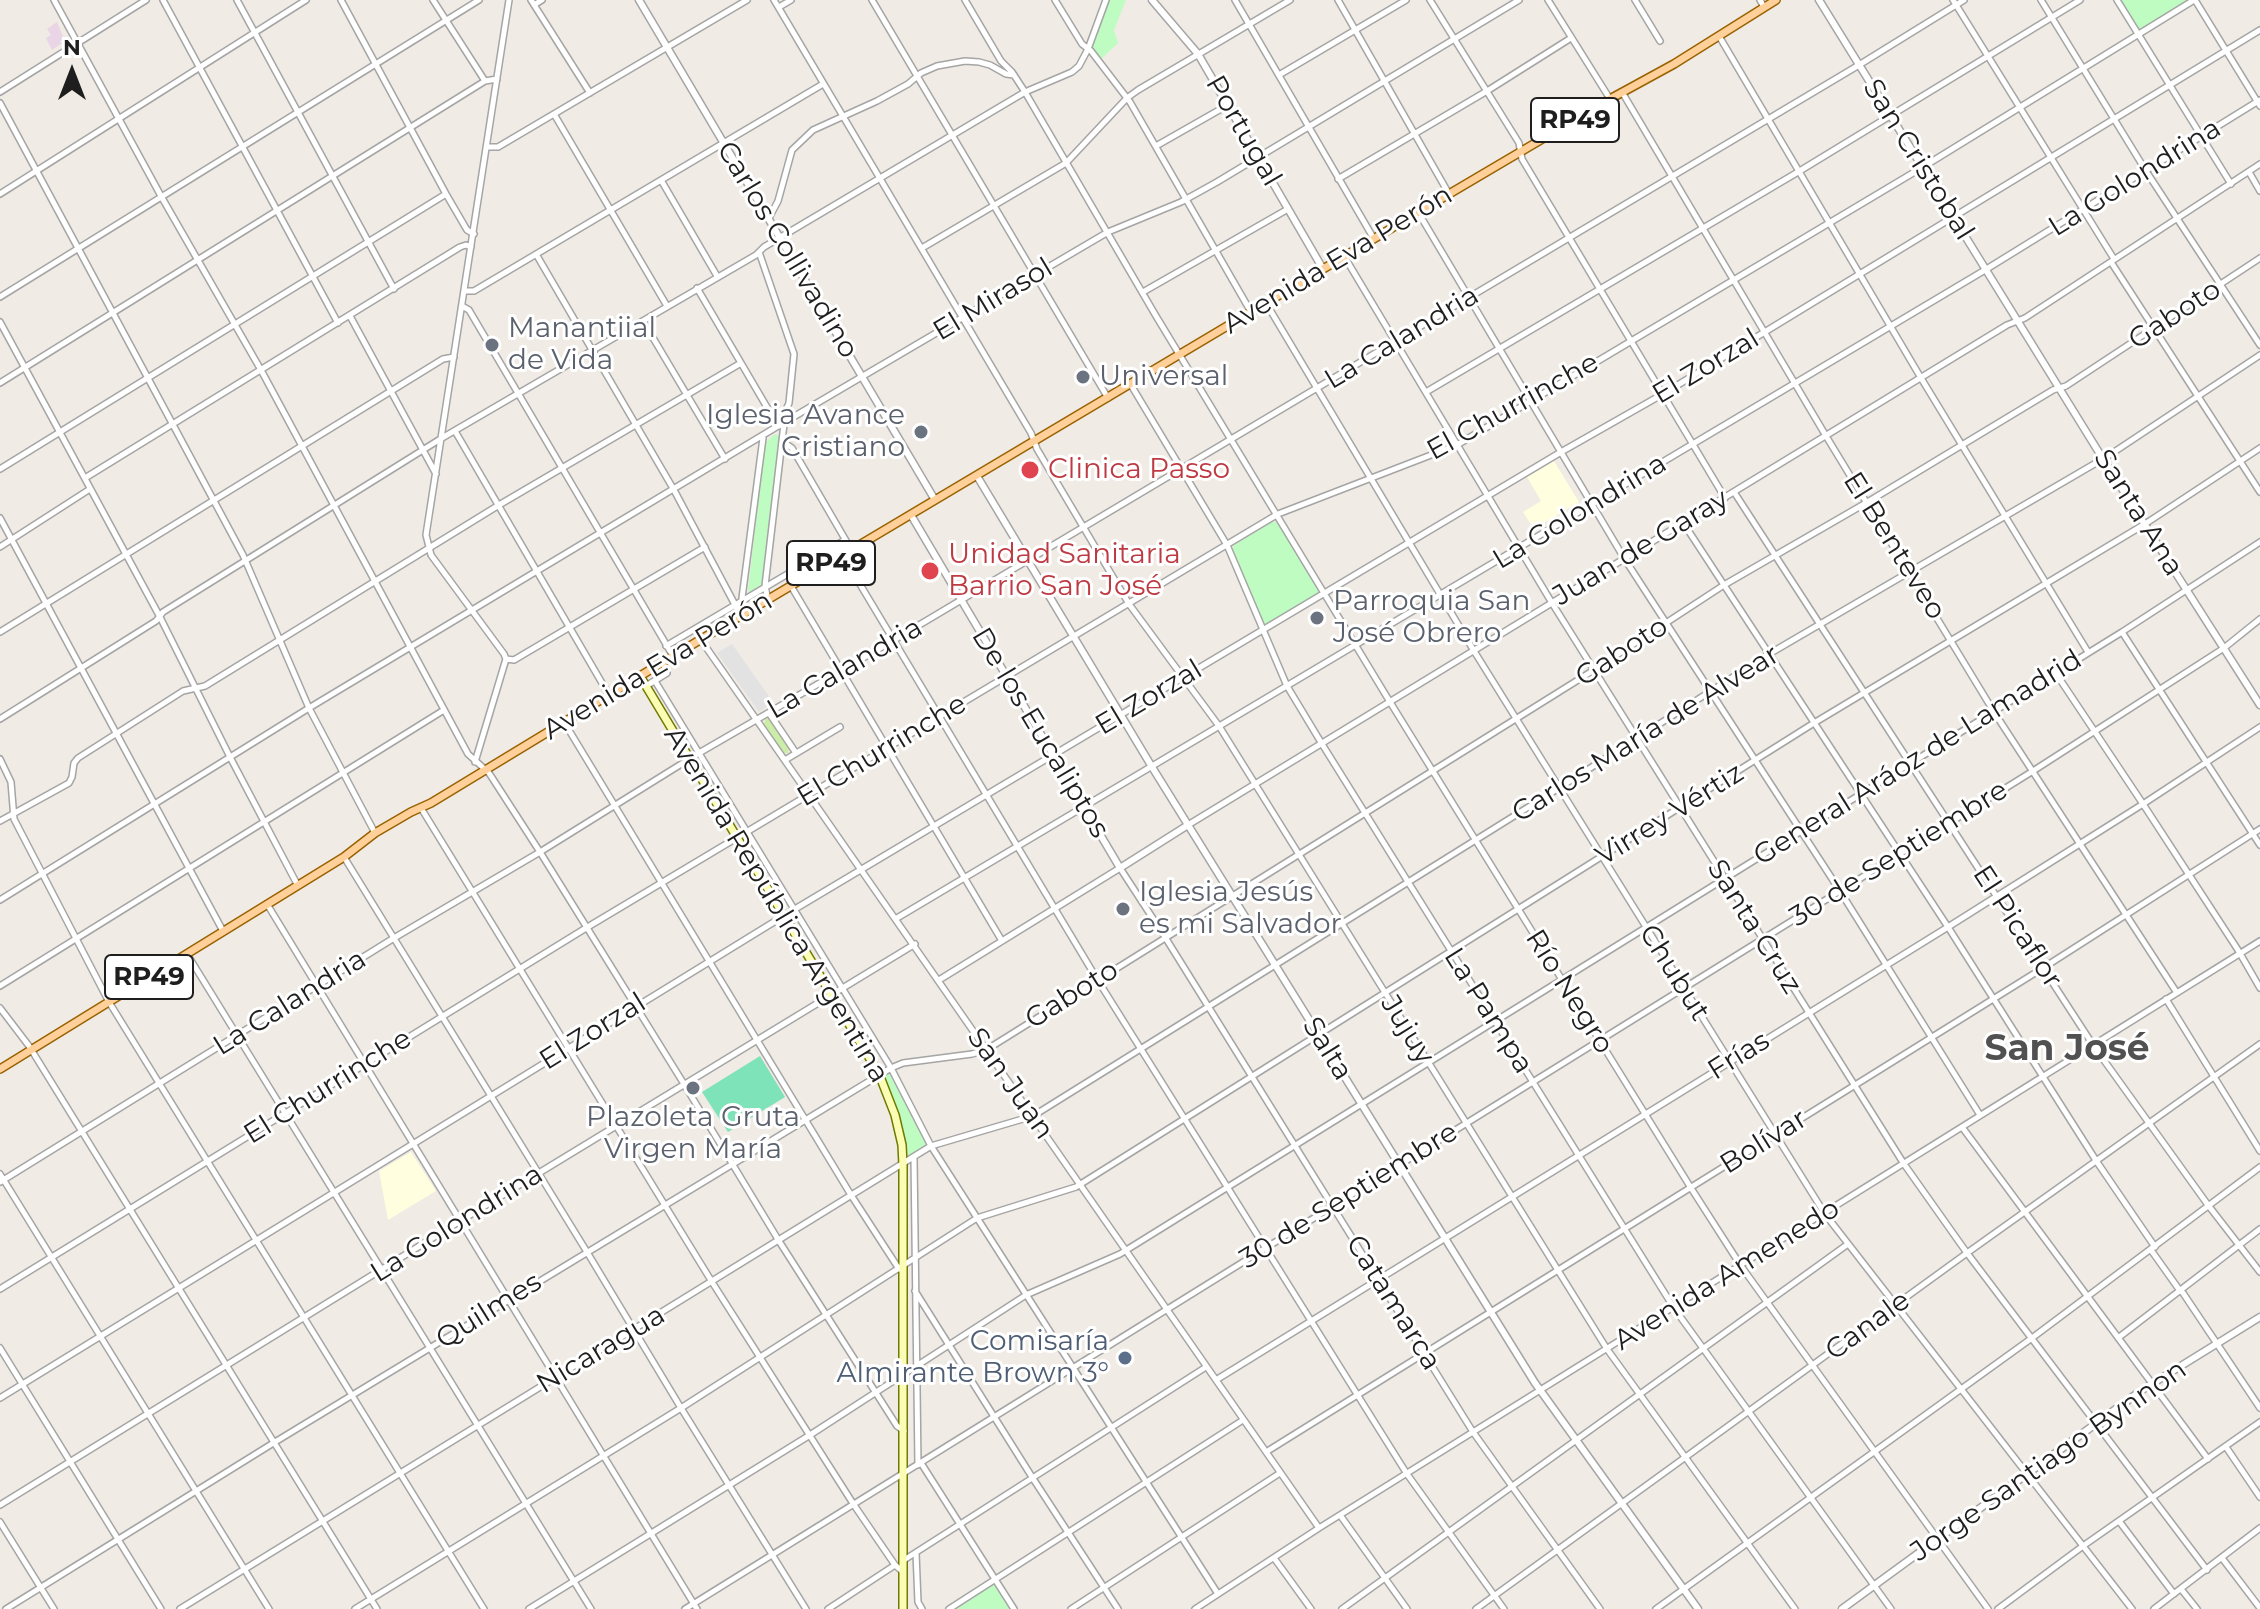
<!DOCTYPE html>
<meta charset="utf-8">
<style>
body{margin:0}
#map{position:relative;width:2260px;height:1609px;overflow:hidden;background:#f0ebe4;font-family:Montserrat,sans-serif}
canvas{display:block}
.north{position:absolute;left:32px;top:32px;width:80px;height:80px;-webkit-text-stroke:6px #fff;paint-order:stroke;rotate:0deg;font-size:22px;font-weight:700;line-height:32px;text-align:center;color:#1e1e1e}
.north::after{content:'';display:block;margin:auto;width:28px;height:36px;background:#1e1e1e;clip-path:polygon(50% 0,100% 100%,50% 72%,0 100%)}
</style>
<div id="map">
<canvas width="2260" height="1609"></canvas>
<div class="north">N</div>
</div>
<script>
const g = document.querySelector('canvas').getContext('2d');
g.lineJoin = 'round';
function fillPath(path, color) { g.fillStyle = color; g.fill(path, 'evenodd'); }
const toPath = rows => new Path2D(rows.map(r => 'M' + r).join(''));
function strokePath(path, color, width, dash) { g.strokeStyle = color; g.lineWidth = width; g.lineCap = dash ? 'butt' : 'round'; g.setLineDash(dash || []); g.stroke(path); }
function label(font, color, halo, rows, align = 'center') {
  g.font = font + ' Montserrat,sans-serif'; g.lineWidth = 6; g.setLineDash([]); g.textBaseline = 'middle'; g.strokeStyle = halo; g.fillStyle = color; for (const [text, x, y, turn = 0] of rows) {
    g.save(); g.translate(x, y); g.rotate((+turn || 0) * Math.PI / 180); g.textAlign = isNaN(turn) ? turn : align; if (halo) g.strokeText(text, 0, 0); g.fillText(text, 0, 0); g.restore();
  }
}
fillPath(toPath([
 [57,22,65,41,52,50,46,38,51,35,47,29]
]), '#e9d5e6');
fillPath(toPath([
 [1554,461,1579,502,1534,529,1523,512,1541,501,1527,477],
 [411,1152,436,1191,388,1220,379,1171]
]), '#fffede');
fillPath(toPath([
 [766,718,771,719,789,748,788,753,783,753,764,724]
]), '#cbeda7');
fillPath(toPath([
 [1109,0,1126,0,1114,30,1118,43,1100,60,1091,48],
 [2117,0,2194,0,2138,34],
 [775,434,781,437,764,581,761,585,749,592,748,591,764,451,765,443],
 [1272,522,1278,522,1319,589,1317,594,1265,624,1262,622,1232,550,1234,545],
 [890,1070,928,1142,928,1145,907,1159,896,1112,883,1075],
 [995,1583,1012,1609,955,1609]
]), '#bffcc2');
fillPath(toPath([
 [760,1056,785,1097,728,1132,702,1092]
]), '#7ee3b9');
fillPath(toPath([
 [732,644,773,702,759,712,717,653]
]), '#e2e2e2');
const minor = toPath([
 [54,0,161,196,261,370,468,754,489,773,540,852,684,1084,779,1241,876,1393,897,1426,904,1431],
 [163,0,338,323],
 [237,0,394,289],
 [341,0,446,194,467,230,474,234],
 [433,0,485,81],
 [531,0,590,93],
 [774,0,1031,433,1037,449,1129,604,1219,726,1607,1349,1795,1609],
 [872,0,1108,398],
 [965,0,1001,61,1012,72,1025,92,1156,316,1390,702,1691,1188,1741,1266,1988,1609],
 [1055,0,1082,44,1091,51,1130,102,1251,312],
 [1235,0,1374,239],
 [1338,0,1449,194],
 [1430,0,1519,143,1522,159,1725,498],
 [1548,0,1610,99],
 [1635,0,1660,41],
 [1760,0,1764,7],
 [1953,0,2114,259],
 [2041,0,2146,171,2260,345],
 [2117,0,2231,184],
 [2195,0,2260,106],
 [534,5,542,0],
 [779,7,791,0],
 [1719,36,1921,378,2088,652],
 [1279,75,1406,0],
 [0,92,146,0],
 [1622,92,1826,436,1994,712,2177,993],
 [0,103,243,555,309,708,375,833],
 [554,114,667,306],
 [1156,146,1228,105],
 [487,147,498,147,747,0],
 [2249,172,2260,191],
 [1338,179,1487,91,1571,38],
 [661,180,717,276],
 [0,194,306,0],
 [1418,212,1624,558,1840,891,1980,1115],
 [769,218,778,201,792,150,813,130,877,101,908,84,921,73,937,66,965,61,979,62,990,65,1006,74,1014,75],
 [922,248,1066,163,1127,98,1138,90,1290,0],
 [759,252,794,354,789,403,779,426],
 [536,254,674,490,741,616],
 [1344,256,1552,603,1904,1164,1967,1253,2207,1570],
 [2111,262,2260,492],
 [697,288,778,426],
 [465,291,474,291,823,84],
 [1143,292,1288,209],
 [0,297,479,0],
 [1266,303,1474,651,1825,1214,2132,1609],
 [462,306,469,310,673,656],
 [350,316,436,474],
 [643,321,725,459],
 [0,322,160,617,230,757,297,884],
 [0,383,485,81,497,79],
 [1131,385,1227,545,1287,686,1322,744,1674,1308,1891,1609],
 [1426,392,1798,172,2080,0],
 [455,431,609,695],
 [782,441,792,448,852,551],
 [0,469,446,194],
 [85,478,460,247,466,245,471,247],
 [1734,492,2093,1045,2208,1205,2260,1272],
 [0,518,223,931],
 [1684,524,1948,927,2097,1162,2155,1247],
 [0,547,90,489],
 [843,556,1097,979,1407,1474,1504,1609],
 [791,586,1002,941],
 [742,598,763,438],
 [768,600,765,586,784,424],
 [0,632,443,359,454,357],
 [2122,632,2260,845],
 [701,640,1319,1528],
 [666,646,845,540],
 [506,659,514,660,705,547],
 [2055,672,2143,804,2238,950,2260,988],
 [655,681,891,1068,931,1146,1218,1594],
 [646,686,667,673,663,662],
 [769,713,796,753],
 [0,719,156,621,163,612,442,438,756,255,764,247,1025,92,1072,72,1079,66,1088,49,1106,0],
 [564,722,851,1195,899,1269],
 [0,759,11,782,14,819,109,1002,484,1609],
 [785,760,840,727],
 [475,762,506,659,504,654,431,555,426,535,509,0],
 [421,808,712,1282,854,1505,895,1565,902,1571],
 [0,821,69,783,72,777,74,763,78,758,183,691,205,686,499,505,741,363],
 [1188,825,2007,325,2025,318,2260,164],
 [344,857,587,1252,681,1408,806,1609],
 [0,900,309,708,778,426,1108,232,1181,202,1217,182,1519,0],
 [267,904,697,1609],
 [897,918,1985,270,2260,100],
 [187,954,591,1609],
 [939,980,1120,868,1165,937,1473,1432,1600,1609],
 [0,986,444,710],
 [2166,999,2260,1151],
 [0,1008,29,1046,377,1609],
 [1962,1127,2208,1459],
 [914,1158,918,1465],
 [0,1174,269,1609],
 [0,1182,394,938,540,852,699,753,894,640,1859,65,1964,0],
 [2151,1250,2178,1288,2183,1293,2260,1408],
 [0,1289,586,928,1278,514,1457,445,1923,167,2194,0],
 [915,1291,1032,1477,1118,1609],
 [2118,1338,2260,1229],
 [0,1348,161,1609],
 [1216,1380,1948,927,2143,804,2260,727],
 [0,1398,795,909,1561,452,1663,394,2260,30],
 [2226,1447,2260,1497],
 [1266,1452,2043,968,2260,829],
 [921,1463,1014,1609],
 [0,1505,460,1221,915,944],
 [1340,1515,1407,1609],
 [2119,1521,2174,1594],
 [0,1522,54,1609],
 [916,1553,918,1602,922,1609],
 [1274,1558,1311,1609],
 [2222,1558,2260,1608],
 [904,1560,1206,1367],
 [2181,1589,2197,1609],
 [6,1609,275,1442,891,1068,903,1063,972,1054,986,1050,1594,670,1724,585,1866,503,2053,390,2066,386,2260,258],
 [180,1609,931,1146,1033,1116,1559,788,1769,654,2108,456,2260,355],
 [355,1609,681,1408,977,1218,1076,1187,1814,723,2145,524,2260,448],
 [529,1609,810,1435,1026,1295,1120,1254,2122,632,2260,542],
 [685,1609,2033,771,2224,648,2260,619],
 [828,1609,895,1565],
 [949,1609,1243,1420],
 [1071,1609,1280,1473],
 [1195,1609,1319,1528,2260,941],
 [1342,1609,1848,1244],
 [1476,1609,1967,1253,2260,1044],
 [1656,1609,2032,1338,2260,1167],
 [1998,1609,2083,1546,2260,1422],
 [2154,1609,2260,1528]
]);
const tertiary = toPath([
 [639,0,935,500],
 [1152,0,1198,54,1323,269],
 [1819,0,2103,459,2260,705],
 [977,476,1152,767,1535,1383,1698,1609],
 [911,515,1120,868,1188,825],
 [1842,1609,2142,1390,2260,1317]
]);
const secondary = toPath([
 [640,676,879,1074,895,1115,902,1145,903,1165,903,1609]
]);
const primary = toPath([
 [0,1069,344,857,375,833,411,812,431,803,673,656,1449,194,1610,99,1674,64,1776,0]
]);
strokePath(minor, '#a5a5a5', 8);
strokePath(tertiary, '#a5a5a5', 9);
strokePath(secondary, '#717b00', 10);
strokePath(primary, '#996200', 10);
strokePath(minor, '#fff', 5);
strokePath(tertiary, '#fff', 6);
strokePath(secondary, '#fbfdb5', 7);
strokePath(primary, '#ffd09a', 7);
for (const [x, y, r, color] of [
 [492,345,8,"#6b7280"],
 [1083,377,8,"#6b7280"],
 [921,432,8,"#6b7280"],
 [1030,470,10,"#e0444e"],
 [930,571,10,"#e0444e"],
 [1317,618,8,"#6b7280"],
 [1123,909,8,"#6b7280"],
 [693,1088,8,"#6b7280"],
 [1125,1358,8,"#5c6f8a"]
]) { const dot = new Path2D(); dot.arc(x, y, r, 0, 2 * Math.PI); g.fillStyle = color; g.fill(dot); strokePath(dot, '#fff', 3); }
for (const [x, y, w] of [
 [1575,120,88],
 [831,563,88],
 [149,977,88]
]) { const box = new Path2D(); box.roundRect(x - w / 2, y - 22, w, 44, 6); g.fillStyle = '#fff'; g.fill(box); strokePath(box, '#1e1e1e', 2); }
label('bold 26px', '#1e1e1e', null, [
 ["RP49",1575,120],
 ["RP49",831,563],
 ["RP49",149,977]
]);
label('28px', '#1e1e1e', '#fff', [
 ["Portugal",1243,131,60],
 ["San Cristobal",1918,160,58],
 ["La Golondrina",2135,178,-32],
 ["Carlos Collivadino",787,250,59],
 ["Avenida Eva Perón",1338,260,-31],
 ["El Mirasol",993,300,-31],
 ["Gaboto",2175,315,-33],
 ["La Calandria",1402,338,-31],
 ["El Zorzal",1706,367,-31],
 ["El Churrinche",1513,407,-29],
 ["La Golondrina",1580,512,-31],
 ["Santa Ana",2138,513,58],
 ["El Benteveo",1894,546,58],
 ["Juan de Garay",1641,548,-31],
 ["Gaboto",1622,652,-33],
 ["Avenida Eva Perón",658,666,-31],
 ["La Calandria",845,669,-30],
 ["El Zorzal",1149,698,-31],
 ["De los Eucaliptos",1040,733,59],
 ["Carlos María de Alvear",1646,734,-32],
 ["El Churrinche",882,751,-31],
 ["General Aráoz de Lamadrid",1918,758,-32],
 ["Virrey Vértiz",1670,815,-32],
 ["30 de Septiembre",1899,854,-32],
 ["Avenida República Argentina",776,905,59],
 ["Santa Cruz",1754,927,58],
 ["El Picaflor",2017,927,57],
 ["Chubut",1674,973,58],
 ["Río Negro",1569,992,58],
 ["Gaboto",1072,995,-32],
 ["La Calandria",290,1003,-32],
 ["La Pampa",1488,1011,58],
 ["Jujuy",1407,1030,58],
 ["El Zorzal",593,1032,-32],
 ["Salta",1327,1049,58],
 ["Frías",1739,1056,-32],
 ["San Juan",1010,1084,55],
 ["El Churrinche",328,1087,-32],
 ["Bolívar",1764,1142,-32],
 ["30 de Septiembre",1349,1196,-32],
 ["La Golondrina",457,1224,-32],
 ["Avenida Amenedo",1727,1275,-32],
 ["Catamarca",1393,1303,58],
 ["Quilmes",489,1311,-32],
 ["Canale",1868,1326,-36],
 ["Nicaragua",601,1350,-31],
 ["Jorge Santiago Bynnon",2049,1461,-35]
]);
label('28px', '#5b616d', '#fff', [
 ["Manantiial",508,329],
 ["de Vida",508,361],
 ["Universal",1099,377],
 ["Iglesia Avance",905,416,"right"],
 ["Cristiano",905,448,"right"],
 ["Parroquia San",1333,602],
 ["José Obrero",1333,634],
 ["Iglesia Jesús",1139,893],
 ["es mi Salvador",1139,925],
 ["Plazoleta Gruta",693,1118,"center"],
 ["Virgen María",693,1150,"center"]
], 'left');
label('28px', '#be3a42', '#fff', [
 ["Clinica Passo",1048,470],
 ["Unidad Sanitaria",948,555],
 ["Barrio San José",948,587]
], 'left');
label('28px', '#4e5e75', '#fff', [
 ["Comisaría",1109,1342],
 ["Almirante Brown 3°",1109,1374]
], 'right');
label('bold 36px', '#515151', '#fff', [
 ["San José",2067,1049]
]);
</script>
